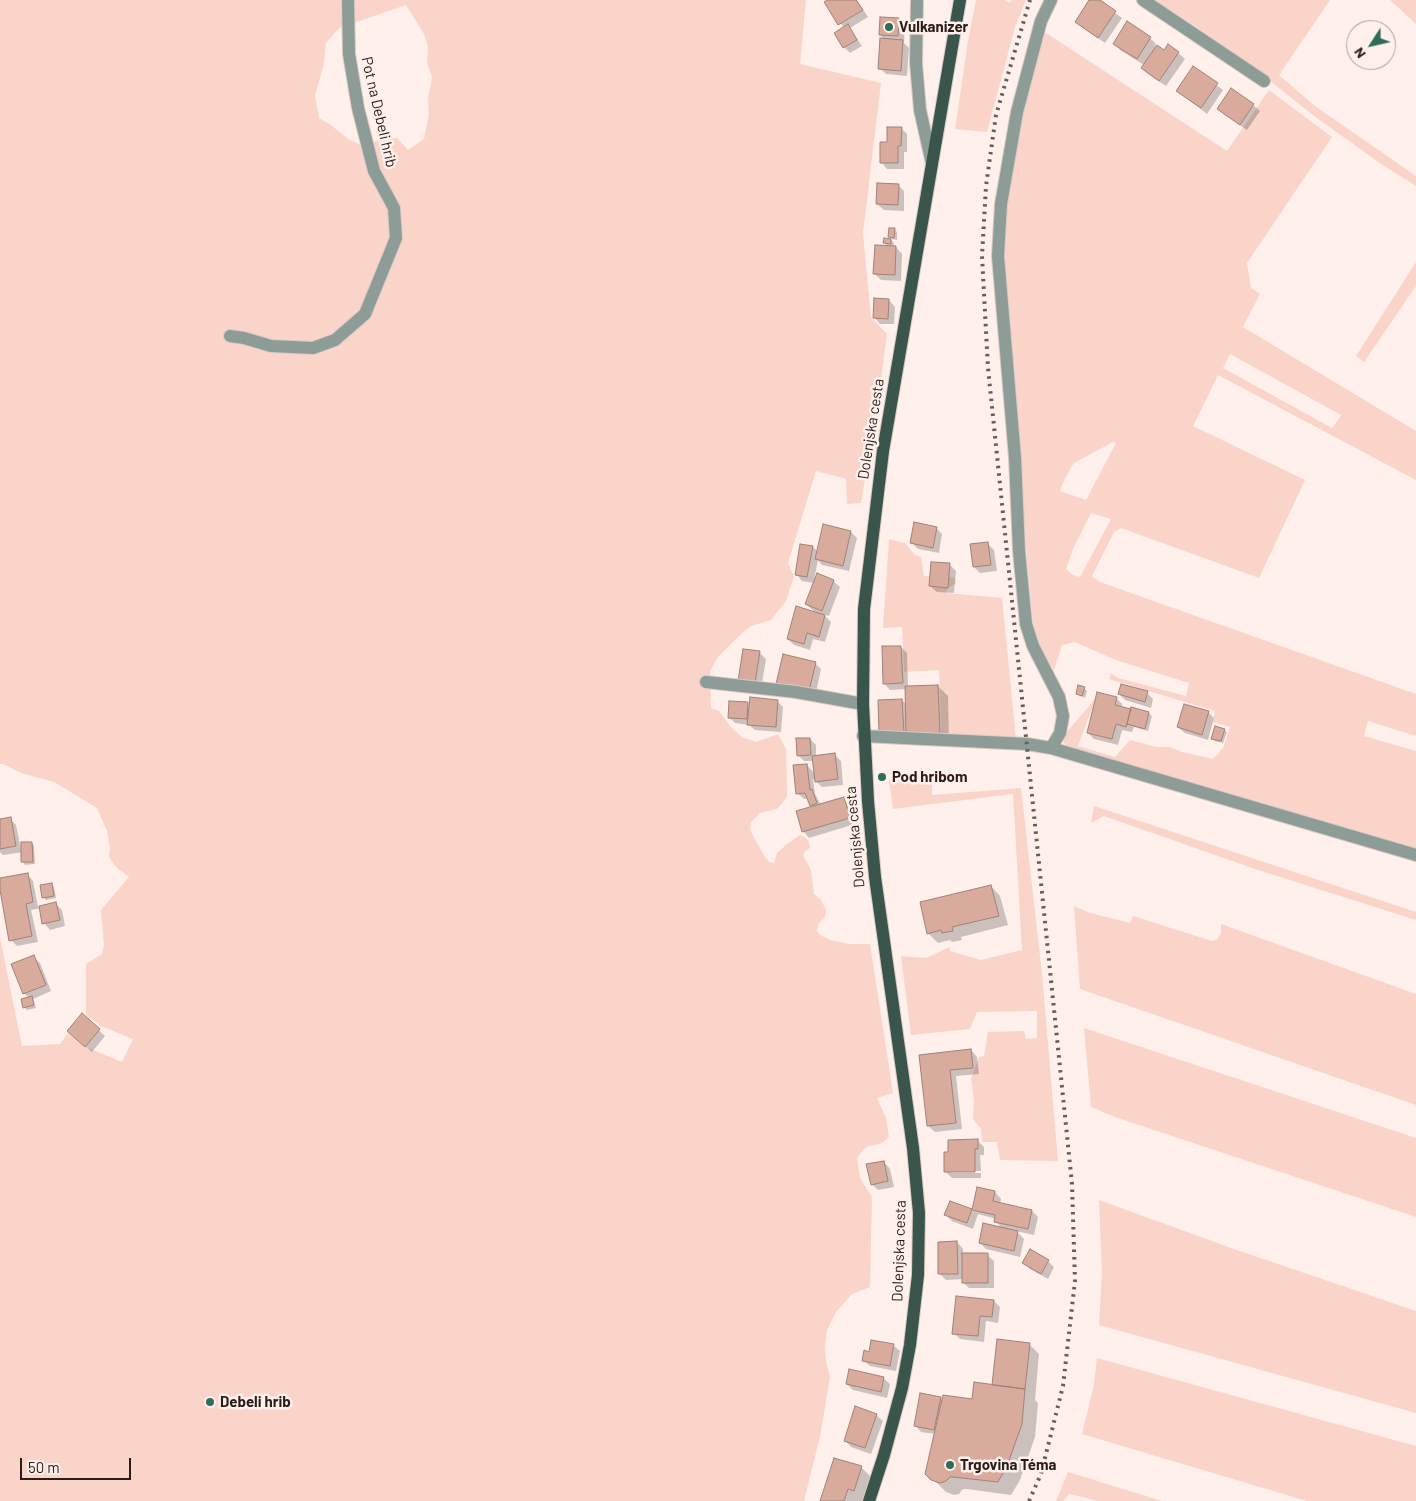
<!DOCTYPE html>
<meta charset="utf-8">
<style>
body{margin:0}
#map{position:relative;width:1416px;height:1501px;overflow:hidden;background:#fff0ec;font-family:Barlow,sans-serif}
canvas{display:block}
.north{position:absolute;left:1346px;top:20px;width:50px;height:50px;box-sizing:border-box;background:#fff0ec;border:1px solid #a99c98;border-radius:50%;rotate:235deg;font-size:14px;font-weight:700;line-height:20px;text-align:center;color:#291d19}
.north::after{content:'';display:block;margin:auto;width:18px;height:22px;background:#2e6d5a;clip-path:polygon(50% 0,100% 100%,50% 72%,0 100%)}
.scale{position:absolute;left:20px;top:1458px;width:111px;height:22px;box-sizing:border-box;border:2px solid #291d19;border-top:0;padding-left:6px;font-size:15px;line-height:18px;white-space:nowrap;color:#291d19;-webkit-text-stroke:4px #fff0ec;paint-order:stroke}
</style>
<div id="map">
<canvas width="1416" height="1501"></canvas>
<div class="north">N</div>
<div class="scale">50 m</div>
</div>
<script>
const g = document.querySelector('canvas').getContext('2d');
g.lineJoin = 'round';
function fillPath(path, color) { g.fillStyle = color; g.fill(path, 'evenodd'); }
const toPath = rows => new Path2D(rows.map(r => 'M' + r).join(''));
function strokePath(path, color, width, dash) { g.strokeStyle = color; g.lineWidth = width; g.lineCap = dash ? 'butt' : 'round'; g.setLineDash(dash || []); g.stroke(path); }
function label(font, color, halo, rows, align = 'center') {
  g.font = font + ' Barlow,sans-serif'; g.lineWidth = 5; g.setLineDash([]); g.textBaseline = 'middle'; g.strokeStyle = halo; g.fillStyle = color; for (const [text, x, y, turn = 0] of rows) {
    g.save(); g.translate(x, y); g.rotate((+turn || 0) * Math.PI / 180); g.textAlign = isNaN(turn) ? turn : align; if (halo) g.strokeText(text, 0, 0); g.fillText(text, 0, 0); g.restore();
  }
}
fillPath(toPath([
 [0,0,806,0,800,64,881,83,863,233,871,317,887,334,877,409,861,503,847,504,846,479,816,471,788,563,794,577,786,601,771,620,751,626,741,634,718,657,710,671,711,708,719,711,731,727,742,737,756,742,778,734,786,749,787,797,777,809,760,813,751,822,750,830,763,854,769,862,774,863,777,853,787,844,800,835,806,838,809,842,810,848,805,851,803,855,811,870,814,894,821,900,826,910,825,917,819,923,817,931,820,935,830,940,849,944,870,944,893,1093,877,1098,886,1118,889,1137,882,1143,866,1147,857,1158,860,1178,872,1197,870,1287,852,1294,836,1312,827,1330,825,1348,826,1362,830,1377,820,1437,804,1501,0,1501,0,938,22,1046,60,1044,68,1033,88,1048,122,1062,133,1039,101,1026,86,1015,86,964,102,954,104,945,101,910,129,877,116,867,109,857,110,848,107,831,97,808,54,782,21,773,3,764,0,764],
 [406,5,424,34,428,47,427,62,432,77,428,99,429,114,424,139,408,150,397,138,378,140,365,147,348,139,331,125,319,118,315,96,324,63,326,43,339,28],
 [976,0,1004,0,1010,3,1012,0,1026,0,1015,27,987,132,955,129,968,41],
 [1154,0,1330,0,1279,75,1315,106,1416,176,1416,186,1381,164,1310,113,1274,84,1195,26],
 [1390,0,1416,0,1416,24],
 [1043,31,1227,151,1269,90,1332,137,1247,263,1251,288,1260,294,1243,327,1416,431,1416,480,1218,375,1193,426,1305,480,1259,578,1121,528,1114,532,1092,576,1100,582,1416,694,1416,736,1368,721,1364,736,1416,751,1416,851,1066,747,1063,741,1066,733,1096,698,1078,746,1115,757,1130,740,1156,747,1170,747,1182,752,1213,759,1223,748,1230,727,1213,722,1215,711,1109,679,1111,673,1118,678,1186,696,1189,683,1116,660,1075,642,1062,645,1054,670,1040,647,1033,623,1021,492,1006,305,1004,243,1007,198,1022,112],
 [1230,354,1341,415,1341,416,1332,428,1223,368],
 [1113,442,1116,443,1086,500,1060,491,1065,478,1074,463],
 [1091,513,1111,519,1080,577,1073,575,1066,569,1073,549],
 [1416,262,1416,286,1364,362,1356,356],
 [889,539,905,543,915,555,921,557,924,576,948,576,955,578,956,583,947,589,946,593,1002,598,1016,739,941,737,939,670,904,672,902,627,883,628],
 [932,776,932,795,1021,788,1042,974,1058,1161,1000,1160,997,1142,982,1142,981,1129,973,1119,974,1101,971,1079,979,1057,984,1056,988,1032,1024,1031,1026,1039,1037,1038,1037,1011,977,1012,970,1029,911,1035,901,956,926,958,950,947,950,951,981,960,1022,950,1013,794,893,809,889,780],
 [1094,806,1416,912,1416,920,1255,869,1104,816,1091,823],
 [1074,906,1090,913,1130,923,1133,916,1212,941,1217,940,1221,933,1221,924,1416,994,1416,1105,1080,989],
 [1084,1028,1416,1138,1416,1217,1115,1117,1091,1107],
 [1099,1200,1234,1249,1416,1311,1416,1413,1099,1325,1102,1272],
 [1097,1358,1416,1446,1416,1501,1307,1501,1082,1434,1094,1385],
 [1068,1472,1162,1501,1098,1501,1069,1494,1063,1501,1056,1501]
]), '#fad4c8');
fillPath(toPath([
 [830,0,857,0,868,17,850,28,862,46,850,53,844,47,844,28,826,2],
 [1091,0,1097,0,1122,18,1105,43,1083,28,1076,22],
 [899,19,905,25,904,43,909,48,907,76,886,74,880,68,885,40,880,35],
 [1150,38,1156,44,1155,46,1164,52,1178,53,1185,59,1166,86,1148,74,1142,68,1144,65,1120,50,1114,43],
 [1193,68,1223,90,1207,114,1177,91],
 [1253,105,1260,111,1247,130,1225,115,1218,109],
 [901,128,907,134,907,152,904,152,904,169,887,169,881,162,888,143],
 [898,185,904,191,904,211,884,210,877,204],
 [895,230,897,232,897,240,892,239,889,236],
 [891,240,894,243,893,247,896,247,902,254,901,281,881,280,875,274,889,247,884,243],
 [889,300,895,307,894,324,880,324,874,317],
 [936,528,942,534,939,553,918,549,912,543],
 [851,532,857,538,849,571,822,565,818,560,814,580,833,581,840,587,829,616,823,614,831,622,825,642,813,639,810,650,794,645,788,639,816,613,806,604,814,583,802,581,796,574,813,547,818,552],
 [988,544,994,550,997,571,980,573,974,567],
 [950,565,956,571,954,593,937,592,930,586],
 [901,647,907,653,908,687,938,686,948,696,949,743,887,740,902,700,907,705,906,689,890,690,884,683],
 [759,652,766,659,761,689,745,686],
 [815,663,821,669,815,697,784,689],
 [1084,688,1087,691,1085,698,1077,694],
 [1147,693,1153,699,1151,708,1125,700,1119,694],
 [1116,698,1122,704,1122,708,1130,710,1132,709,1149,713,1152,716,1148,731,1134,727,1132,732,1122,730,1118,745,1094,739,1088,733],
 [777,701,783,707,781,732,755,730,749,725,735,723,729,717,748,704,750,706],
 [1208,712,1214,718,1208,740,1185,733,1178,727],
 [1224,730,1227,732,1223,743,1215,741,1212,738],
 [810,739,816,745,816,756,835,755,841,761,843,785,822,787,813,779,815,794,821,805,843,799,849,805,855,824,809,838,803,831,813,807,808,799,804,799,797,793,807,765,815,774,814,761,804,761,798,755],
 [10,819,16,825,21,849,32,843,34,846,35,864,25,865,23,862,23,852,3,855,0,852,0,821],
 [27,874,33,881,38,907,55,903,62,910,65,926,50,930,44,923,41,908,31,910,38,942,17,946,11,940,0,879],
 [52,884,54,887,56,898,46,900,43,897],
 [991,886,1000,896,1008,925,961,937,962,940,952,942,950,940,938,943,928,933],
 [33,957,40,963,51,991,33,999,36,1008,27,1010,24,1007,29,998,24,993],
 [82,1015,105,1036,92,1052,75,1037],
 [971,1050,977,1057,979,1074,956,1076,962,1129,935,1132,928,1126,920,1056],
 [978,1141,984,1147,984,1155,980,1155,981,1171,950,1171,950,1173,981,1173,981,1178,952,1178,946,1172],
 [884,1162,890,1169,894,1187,878,1190,872,1184],
 [978,1189,995,1192,1001,1199,1000,1204,1032,1211,1038,1217,1034,1235,1016,1231,1024,1239,1020,1257,986,1249,980,1243,1003,1229,995,1221,996,1219,978,1214,973,1229,952,1221,946,1215,971,1210,973,1212],
 [957,1242,963,1249,963,1255,987,1255,994,1261,994,1288,969,1288,963,1282,963,1279,946,1280,940,1274],
 [1048,1261,1054,1267,1048,1279,1030,1269,1024,1262],
 [994,1301,1000,1307,998,1323,986,1321,984,1342,960,1339,954,1333],
 [1029,1344,1039,1354,1035,1400,1038,1403,1035,1437,1020,1480,1011,1495,967,1489,963,1489,959,1494,954,1495,946,1492,927,1473,935,1434,921,1432,915,1425,940,1398,943,1401,973,1400,993,1386],
 [893,1345,900,1351,896,1371,870,1366,863,1360,870,1353],
 [883,1378,890,1384,887,1398,853,1390,847,1384],
 [876,1415,883,1421,871,1454,851,1447,845,1440],
 [861,1467,874,1480,868,1501,822,1501]
]), '#0003');
const building = toPath([
 [827,0,856,0,863,10,838,25,824,2,827,0],
 [1089,0,1100,0,1116,11,1098,38,1075,22,1089,0],
 [880,17,899,18,898,36,879,35,880,17],
 [1127,21,1151,37,1137,59,1113,44,1127,21],
 [848,24,857,40,843,48,834,33,848,24],
 [880,38,903,40,901,71,878,69,880,38],
 [1168,44,1179,52,1159,81,1141,68,1157,45,1164,50,1168,44],
 [1193,66,1218,83,1201,108,1176,91,1193,66],
 [1231,88,1254,104,1240,125,1217,109,1231,88],
 [887,127,902,127,901,146,898,146,898,163,880,163,880,142,887,142,887,127],
 [877,183,899,184,898,205,876,204,877,183],
 [889,228,895,228,894,238,888,237,889,228],
 [884,238,891,239,891,244,883,243,884,238],
 [875,245,896,246,895,275,873,274,875,245],
 [874,298,889,299,888,319,873,318,874,298],
 [914,522,937,527,933,548,910,543,914,522],
 [823,524,851,531,843,566,815,559,823,524],
 [988,542,991,565,973,567,970,544,988,542],
 [800,544,813,546,807,577,795,575,800,544],
 [931,562,950,563,948,588,929,586,931,562],
 [817,573,834,580,822,611,805,604,817,573],
 [796,606,825,615,819,637,807,633,804,644,787,639,796,606],
 [882,646,901,646,903,683,883,684,882,646],
 [743,649,760,651,755,683,738,681,743,649],
 [783,654,816,662,809,691,776,684,783,654],
 [1121,684,1148,691,1145,702,1118,694,1121,684],
 [938,685,940,734,906,735,905,686,938,685],
 [1078,685,1085,687,1082,696,1076,694,1078,685],
 [1097,692,1117,697,1115,705,1131,709,1126,727,1116,724,1112,739,1087,733,1097,692],
 [750,697,778,700,776,727,747,725,750,697],
 [902,699,904,733,879,734,878,700,902,699],
 [729,701,748,702,747,719,728,718,729,701],
 [1184,704,1209,711,1202,735,1177,727,1184,704],
 [1131,707,1149,712,1145,729,1127,724,1131,707],
 [1215,726,1225,729,1221,741,1211,739,1215,726],
 [796,738,810,738,811,755,797,756,796,738],
 [835,753,838,779,815,782,812,756,835,753],
 [807,764,810,790,812,789,817,803,810,806,805,793,796,794,793,765,807,764],
 [844,797,850,818,802,832,796,811,844,797],
 [11,817,16,846,0,849,0,819,11,817],
 [21,842,32,842,33,862,21,862,21,842],
 [28,873,33,902,26,904,32,936,9,941,0,890,0,878,28,873],
 [52,883,54,896,42,898,40,885,52,883],
 [991,885,999,916,952,927,953,931,942,933,941,930,927,934,920,902,991,885],
 [56,902,60,920,42,924,39,906,56,902],
 [34,955,46,985,23,994,11,964,34,955],
 [32,996,34,1005,23,1008,21,999,32,996],
 [82,1013,100,1029,85,1047,67,1031,82,1013],
 [971,1049,973,1068,950,1070,956,1123,927,1126,919,1055,971,1049],
 [978,1139,978,1149,975,1149,975,1172,944,1172,944,1152,948,1152,948,1140,978,1139],
 [884,1161,888,1181,871,1185,866,1164,884,1161],
 [977,1187,995,1191,993,1201,1032,1210,1028,1229,994,1222,995,1215,972,1210,977,1187],
 [950,1201,972,1209,967,1223,944,1215,950,1201],
 [983,1223,1018,1231,1014,1251,979,1243,983,1223],
 [957,1241,958,1274,938,1274,938,1242,957,1241],
 [1030,1249,1049,1260,1041,1274,1022,1263,1030,1249],
 [962,1253,988,1253,988,1283,962,1283,962,1253],
 [956,1296,994,1300,992,1317,980,1316,978,1336,952,1334,956,1296],
 [997,1339,1030,1343,1025,1389,992,1385,997,1339],
 [871,1340,894,1344,890,1366,862,1361,864,1350,869,1352,871,1340],
 [849,1369,884,1377,881,1392,846,1384,849,1369],
 [974,1382,1025,1389,1022,1424,1007,1466,998,1482,953,1477,950,1477,946,1481,940,1483,931,1480,925,1474,943,1395,972,1399,974,1382],
 [920,1393,941,1397,934,1430,914,1426,920,1393],
 [855,1406,877,1414,865,1448,844,1441,855,1406],
 [834,1458,862,1466,854,1491,848,1489,844,1501,820,1501,834,1458]
]);
fillPath(building, '#d8ab9d');
strokePath(building, '#a18177', 1);
const street = toPath([
 [917,0,916,63,920,110,932,164],
 [1143,0,1264,81],
 [230,336,244,338,271,346,313,348,335,340,365,314,396,238,394,208,374,171,358,108,349,54,348,0],
 [706,682,796,692,863,704],
 [863,736,1027,744,1051,748,1416,855],
 [1051,748,1060,733,1063,716,1059,697,1033,646,1026,624,1019,551,1015,458,998,256,1001,204,1017,112,1041,21,1051,0]
]);
const primary = toPath([
 [869,1501,884,1455,902,1388,910,1345,918,1275,919,1213,913,1148,875,877,868,801,863,704,864,609,883,451,960,0]
]);
strokePath(street, '#d8cac6', 14);
strokePath(primary, '#d8cac6', 14);
strokePath(street, '#8d9c97', 12);
strokePath(primary, '#3a554c', 12);
strokePath(toPath([
 [1029,1501,1041,1474,1063,1386,1075,1281,1072,1184,988,368,982,256,986,186,996,115,1030,0]
]), '#695c58', 4, [2.5, 5]);
for (const [x, y, r, color] of [
 [889,27,5,"#2e6d5a"],
 [882,777,5,"#2e6d5a"],
 [210,1402,5,"#2e6d5a"],
 [950,1465,5,"#2e6d5a"]
]) { const dot = new Path2D(); dot.arc(x, y, r, 0, 2 * Math.PI); g.fillStyle = color; g.fill(dot); strokePath(dot, '#fff0ec', 2); }
label('bold 15px', '#291d19', '#fff0ec', [
 ["Vulkanizer",899,27],
 ["Pod hribom",892,777],
 ["Debeli hrib",220,1402],
 ["Trgovina Téma",960,1465]
], 'left');
label('15px', '#291d19', '#fff0ec', [
 ["Pot na Debeli hrib",379,112,77],
 ["Dolenjska cesta",871,429,-81],
 ["Dolenjska cesta",855,837,-95],
 ["Dolenjska cesta",899,1251,-88]
]);
</script>
